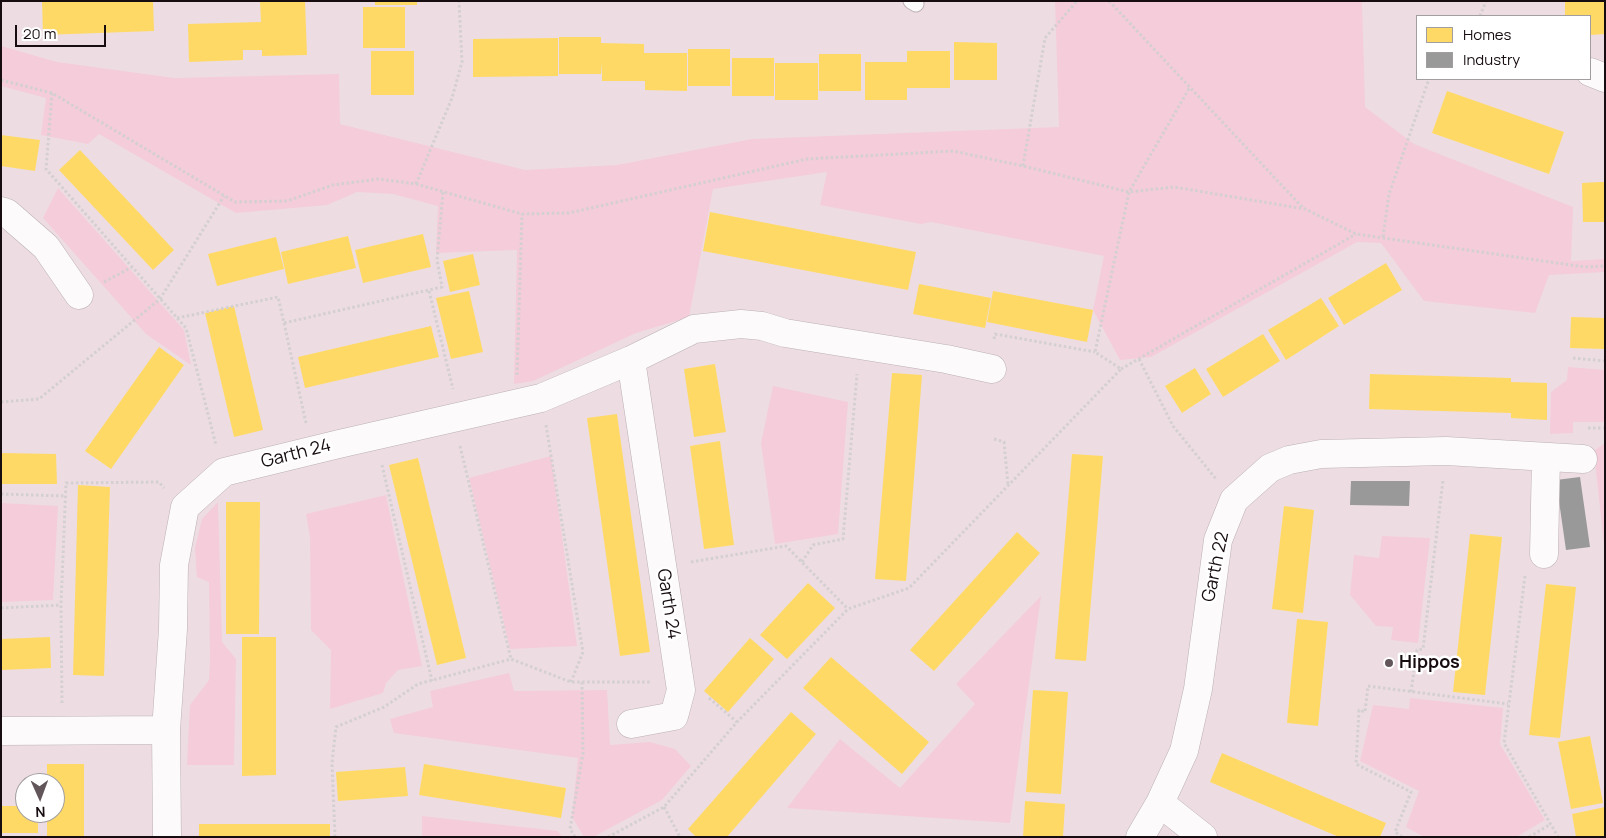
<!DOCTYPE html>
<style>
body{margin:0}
#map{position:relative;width:1606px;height:838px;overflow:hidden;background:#eddde2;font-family:Manrope,sans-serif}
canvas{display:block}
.frame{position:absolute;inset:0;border:2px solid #170d11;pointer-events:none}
.legend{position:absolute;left:1416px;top:15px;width:175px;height:65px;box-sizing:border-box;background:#fff;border:1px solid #a29ea0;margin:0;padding:6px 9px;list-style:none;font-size:15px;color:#170d11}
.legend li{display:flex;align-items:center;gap:10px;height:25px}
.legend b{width:25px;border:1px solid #a29ea0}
.north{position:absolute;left:15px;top:773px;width:50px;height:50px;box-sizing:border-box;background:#fff;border:1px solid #a29ea0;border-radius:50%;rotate:178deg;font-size:14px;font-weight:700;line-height:20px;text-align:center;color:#170d11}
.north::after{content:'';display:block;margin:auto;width:18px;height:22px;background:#62565a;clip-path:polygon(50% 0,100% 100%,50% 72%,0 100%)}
.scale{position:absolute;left:15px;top:25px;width:91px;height:22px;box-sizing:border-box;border:2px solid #170d11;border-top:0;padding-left:6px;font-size:15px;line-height:18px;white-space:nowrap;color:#170d11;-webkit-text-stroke:4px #fff;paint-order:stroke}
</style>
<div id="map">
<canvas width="1606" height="838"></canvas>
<div class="frame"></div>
<ul class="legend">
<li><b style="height:14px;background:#ffd966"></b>Homes</li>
<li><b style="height:14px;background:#999"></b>Industry</li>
</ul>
<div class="north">N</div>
<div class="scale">20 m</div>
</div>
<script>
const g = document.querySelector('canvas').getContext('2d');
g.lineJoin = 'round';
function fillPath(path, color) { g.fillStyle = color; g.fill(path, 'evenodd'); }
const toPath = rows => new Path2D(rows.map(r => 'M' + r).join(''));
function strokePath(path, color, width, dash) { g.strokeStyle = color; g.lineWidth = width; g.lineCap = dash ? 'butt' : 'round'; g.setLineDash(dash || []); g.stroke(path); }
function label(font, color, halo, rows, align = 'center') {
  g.font = font + ' Manrope,sans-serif'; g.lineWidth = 5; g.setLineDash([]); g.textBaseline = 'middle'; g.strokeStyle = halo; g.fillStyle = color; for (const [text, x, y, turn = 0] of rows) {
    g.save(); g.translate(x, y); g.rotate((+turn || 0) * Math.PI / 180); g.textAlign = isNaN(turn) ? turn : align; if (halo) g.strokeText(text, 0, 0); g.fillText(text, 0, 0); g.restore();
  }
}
fillPath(toPath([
 [1055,1,1362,1,1365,107,1414,144,1573,207,1571,261,1605,259,1605,272,1549,275,1535,313,1424,301,1381,243,1357,242,1151,357,1120,360,1093,310,1104,256,931,222,921,224,820,205,827,172,713,189,689,317,636,333,533,381,514,384,517,250,436,253,438,206,393,194,357,192,327,205,236,213,99,134,88,144,41,135,46,98,1,86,1,46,57,62,174,78,339,74,340,124,525,170,617,165,752,139,1059,127],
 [58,188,184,330,191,365,146,334,43,218],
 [1568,367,1605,370,1605,422,1573,422,1573,433,1550,434,1551,392,1567,380],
 [773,386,848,402,838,534,775,544,761,443],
 [1605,443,1605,555,1594,451],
 [551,456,577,646,510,649,469,478],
 [386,495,422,666,398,670,386,683,383,693,330,709,331,650,311,630,310,537,306,514],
 [218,502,222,642,236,659,234,765,187,765,190,705,209,680,210,660,209,582,197,577,195,548,202,519],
 [1,503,58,506,53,600,1,602],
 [1382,536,1430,538,1418,643,1391,640,1393,627,1376,626,1350,595,1354,555,1379,558],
 [1041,596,1010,823,787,808,840,739,900,788,975,704,956,684],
 [509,673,514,691,607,690,610,745,650,742,675,749,691,766,662,800,593,837,584,837,572,817,578,758,394,733,390,719,433,707,430,691],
 [1410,698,1503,708,1500,744,1545,820,1518,836,1511,837,1424,837,1406,827,1419,791,1360,761,1373,705,1409,709],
 [422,816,558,831,562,837,422,837]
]), '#f5ccda');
fillPath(toPath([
 [42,1,153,1,154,31,43,35],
 [260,1,305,1,307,55,262,56,262,50,243,50,243,60,189,62,188,24,261,22],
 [375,1,417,1,417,5,375,5],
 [1565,1,1605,1,1605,34,1590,35,1590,16,1565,16],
 [363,7,405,7,405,48,363,48],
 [559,37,601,37,601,43,644,44,644,53,687,53,687,91,645,90,645,81,602,81,602,63,601,74,559,74],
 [558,38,558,76,473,77,473,39],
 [954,42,997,43,997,80,954,80],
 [688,49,730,49,730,86,688,86],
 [371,51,414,51,414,95,371,95],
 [907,51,950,51,950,88,907,88,907,100,865,100,865,62,907,62],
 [819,54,861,54,861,91,819,91],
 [732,58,774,58,774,96,732,96],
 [775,63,818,63,818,100,775,100],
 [1447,91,1564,132,1549,174,1432,133],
 [1,135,40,140,35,171,1,166],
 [80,150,174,250,153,270,59,170],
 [1600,182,1605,182,1605,222,1583,222,1582,183],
 [710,212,916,252,908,290,703,251],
 [423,234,431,267,363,283,355,250],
 [348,236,356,268,288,284,281,252],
 [276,237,284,269,217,286,208,254],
 [473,254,480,285,450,292,443,261],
 [1386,263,1402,290,1344,325,1328,298],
 [919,284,991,298,985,328,913,314],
 [469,291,483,352,451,359,436,298],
 [993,291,1093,310,1087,342,987,322],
 [1321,298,1339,326,1286,360,1268,330],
 [234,306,263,430,234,437,205,313],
 [1571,317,1605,318,1605,349,1570,348],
 [431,326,439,357,305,388,298,357],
 [1263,334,1280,361,1223,397,1206,369],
 [159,347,184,365,111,469,85,451],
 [715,364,726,432,694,437,684,369],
 [1195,368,1211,394,1182,413,1165,386],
 [892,373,922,375,906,581,875,579],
 [1370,374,1511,378,1511,382,1547,383,1547,420,1511,418,1511,413,1369,409],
 [617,414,650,652,620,656,587,418],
 [720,441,734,545,704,549,690,446],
 [1,453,56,454,57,484,1,484],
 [1072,454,1103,456,1086,661,1055,659],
 [418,458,466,658,437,665,389,465],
 [78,485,110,487,104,676,73,675],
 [226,502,260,502,259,634,226,634],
 [1284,506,1314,510,1303,613,1272,609],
 [1017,532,1040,553,934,671,910,650],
 [1470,534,1502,537,1485,695,1453,692],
 [808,583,835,608,787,659,760,635],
 [1546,584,1576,587,1560,738,1529,735],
 [1297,619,1328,622,1318,726,1287,723],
 [50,637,51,668,1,670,1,639],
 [242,637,276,637,276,775,242,776],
 [750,638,774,659,728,712,704,691],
 [831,657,929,742,902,774,803,688],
 [1033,690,1068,692,1061,794,1026,792],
 [791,712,816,734,727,837,696,837,688,829],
 [1590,736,1603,803,1571,809,1558,742],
 [1222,753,1386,823,1380,837,1339,837,1210,782],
 [47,764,84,764,84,837,47,837,47,813,55,813,55,783,47,783],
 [424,764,566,788,561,818,419,795],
 [405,767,408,796,338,801,336,772],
 [1025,801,1065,804,1063,837,1023,837],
 [1,806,25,806,25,813,38,813,38,833,1,833],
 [1605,807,1605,837,1576,837,1572,814],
 [199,824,330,824,330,837,199,837]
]), '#ffd966');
fillPath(toPath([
 [1580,477,1590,547,1566,550,1556,480],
 [1351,481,1410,481,1409,506,1350,505]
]), '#999');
const service = toPath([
 [911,1,916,4]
]);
const minor = toPath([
 [1590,72,1605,78],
 [1,211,7,213,46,247,79,295],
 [1544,554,1546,457],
 [631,724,674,716,681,690,631,360],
 [1,731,166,730],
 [1160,803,1203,837],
 [167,837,166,730,173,629,174,565,185,507,224,472,339,444,541,398,631,360,694,329,741,324,762,326,785,333,946,359,992,369],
 [1140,837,1160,803,1184,751,1198,689,1218,540,1234,500,1270,468,1289,460,1321,454,1446,451,1583,459]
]);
strokePath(service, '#bcb0b4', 17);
strokePath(minor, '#bcb0b4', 29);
strokePath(toPath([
 [1109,1,1304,209],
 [1480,16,1486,1],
 [1,80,52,93,235,202,287,201,333,185,379,179,416,184,522,214,569,213,807,159,953,151,1023,166,1129,192,1174,187,1305,209,1356,234,1585,267,1605,266],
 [52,93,46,169,186,328,216,445],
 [1023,166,1045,38,1077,1],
 [416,184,452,98,462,62,459,1],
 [1383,237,1389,194,1429,79],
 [104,282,132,267],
 [429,291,453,389],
 [177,318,278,297,284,323,442,287,437,260,443,192],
 [284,323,306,423],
 [994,339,995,334,1095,352],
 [1573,358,1605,361],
 [1139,359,1173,426,1216,479],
 [1121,369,1356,234],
 [517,375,522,214],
 [1,402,39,399,160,299,224,196],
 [546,425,583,652,571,682],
 [1588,428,1605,428],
 [994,439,1004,442,1008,485],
 [460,446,511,659],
 [382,465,432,681],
 [1,494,65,496],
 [691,562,786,546,848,609],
 [802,562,813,545,843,539,857,374],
 [1525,576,1504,743,1558,837],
 [1,608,61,605],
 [1411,692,1417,650,1423,649,1443,480],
 [709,698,737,722],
 [62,703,61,605,66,483,159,482,164,488],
 [664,807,680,837],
 [335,837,332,763,336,727,384,707,418,684,511,659,571,682,650,682],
 [575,837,570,829,583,753,582,682],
 [608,837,664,807,737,722,848,609,909,588,1121,369,1095,352,1129,192,1190,87],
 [1402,837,1395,832,1411,792,1356,764,1359,710,1365,712,1368,686,1508,704],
 [1529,837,1551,824]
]), '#d4cfd0', 3, [2.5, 2.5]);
strokePath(service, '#fcfafb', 15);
strokePath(minor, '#fcfafb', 28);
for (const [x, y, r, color] of [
 [1389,663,5,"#62565a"]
]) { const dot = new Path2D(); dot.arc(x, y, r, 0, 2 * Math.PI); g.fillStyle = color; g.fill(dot); strokePath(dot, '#fff', 2); }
label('18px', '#170d11', '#fff', [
 ["Garth 24",296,454,-14],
 ["Garth 22",1216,567,-78],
 ["Garth 24",668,604,81]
]);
label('bold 18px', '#170d11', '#fff', [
 ["Hippos",1399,663]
], 'left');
</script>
